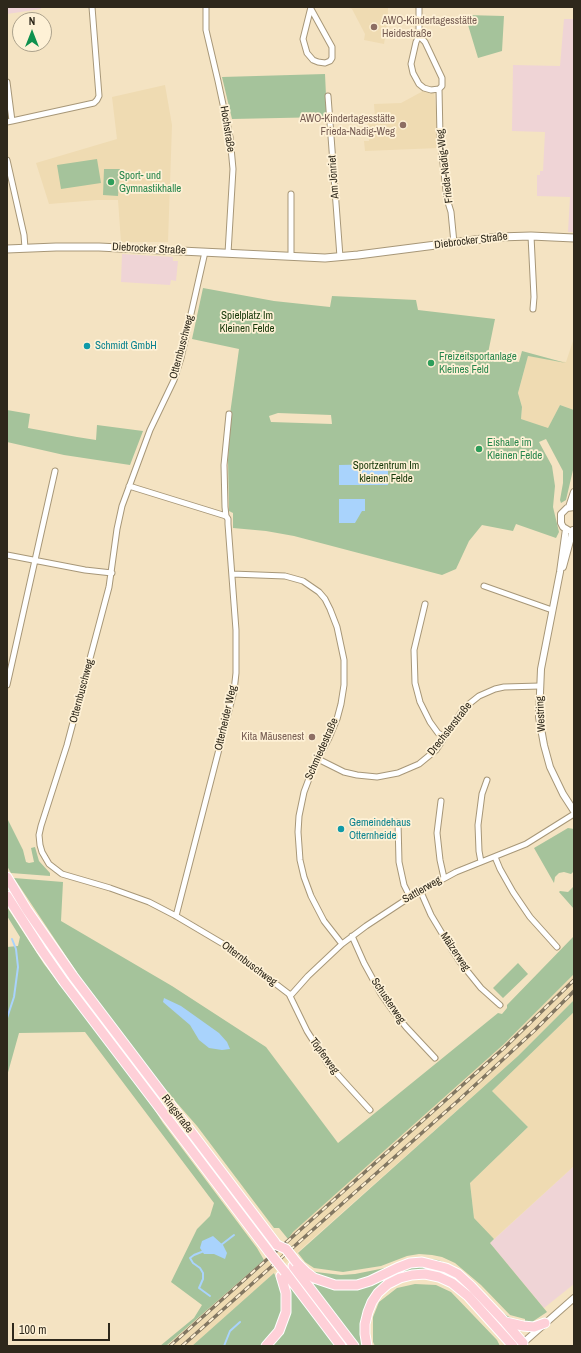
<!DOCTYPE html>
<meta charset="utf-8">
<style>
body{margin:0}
#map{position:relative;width:581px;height:1353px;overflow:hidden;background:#f4e3c2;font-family:"Archivo Narrow",sans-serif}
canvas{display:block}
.frame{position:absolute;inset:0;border:8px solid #2e281b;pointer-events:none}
.north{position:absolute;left:12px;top:12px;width:40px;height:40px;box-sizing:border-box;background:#fef1d6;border:1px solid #aba18b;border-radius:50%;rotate:0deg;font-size:11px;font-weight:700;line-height:16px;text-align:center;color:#2e281b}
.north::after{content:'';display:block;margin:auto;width:14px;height:18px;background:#0f914e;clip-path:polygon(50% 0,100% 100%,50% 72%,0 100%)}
.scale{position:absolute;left:12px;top:1323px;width:98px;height:18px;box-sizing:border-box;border:2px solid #2e281b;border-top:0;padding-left:5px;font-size:12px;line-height:14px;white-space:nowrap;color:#2e281b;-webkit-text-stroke:3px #fef1d6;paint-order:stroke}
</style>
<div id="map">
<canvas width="581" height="1353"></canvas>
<div class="frame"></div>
<div class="north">N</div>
<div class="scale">100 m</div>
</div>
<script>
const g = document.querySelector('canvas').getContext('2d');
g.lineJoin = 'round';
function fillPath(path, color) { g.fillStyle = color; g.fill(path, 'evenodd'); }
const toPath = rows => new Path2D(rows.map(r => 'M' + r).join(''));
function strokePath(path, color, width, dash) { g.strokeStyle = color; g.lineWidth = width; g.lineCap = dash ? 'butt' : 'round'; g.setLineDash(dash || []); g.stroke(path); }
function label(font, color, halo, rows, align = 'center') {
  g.font = font + ' "Archivo Narrow",sans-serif'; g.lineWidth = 3.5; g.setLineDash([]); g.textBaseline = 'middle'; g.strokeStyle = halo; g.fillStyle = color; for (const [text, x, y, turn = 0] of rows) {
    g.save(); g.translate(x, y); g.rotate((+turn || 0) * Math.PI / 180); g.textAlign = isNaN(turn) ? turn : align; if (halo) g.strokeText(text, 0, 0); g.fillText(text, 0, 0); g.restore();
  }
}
fillPath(toPath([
 [7,7,41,7,41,9,7,14],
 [564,19,574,19,574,232,568,232,570,197,537,196,537,175,540,175,540,171,543,171,545,132,512,131,513,65,560,66],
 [122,254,173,257,173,261,178,261,176,281,171,280,170,285,121,282],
 [574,1166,574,1284,544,1308,490,1243]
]), '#efd4d6');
fillPath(toPath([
 [346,7,388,7,388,19,384,44,364,40,365,34,352,9],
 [165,85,172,125,168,242,121,242,118,200,97,200,49,204,36,163,117,139,112,97],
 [425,90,434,92,439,132,437,133,439,148,365,151,364,141,369,141,367,118,375,117,374,104,401,103],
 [574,338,574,410,560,405,548,429,521,419,522,407,518,393,528,356,566,362],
 [574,974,574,1000,518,1056,192,1346,166,1346,287,1239,293,1232,504,1044],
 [574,1012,574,1166,494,1239,474,1218,470,1183,528,1127,492,1091]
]), '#efdbb2');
fillPath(toPath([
 [465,15,504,16,502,51,478,58],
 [325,74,327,117,232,119,222,77],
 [97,159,101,183,61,189,57,165],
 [104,169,120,169,118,196,103,195],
 [203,288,274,301,330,307,332,296,416,300,418,310,495,319,487,358,519,362,522,351,566,363,528,356,518,393,522,407,521,419,548,428,560,405,574,410,573,470,566,500,561,503,560,500,563,483,563,471,546,439,539,442,552,466,555,486,553,507,559,532,556,538,516,524,513,531,482,525,469,541,456,569,442,575,294,536,266,531,233,528,233,513,229,511,228,460,230,414,239,349,192,339],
 [278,413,331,415,332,424,271,422,269,416],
 [7,410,30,414,28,428,77,437,96,440,97,425,143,431,130,465,64,455,7,442],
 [7,818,23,850,26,862,29,863,34,862,31,848,35,847,39,861,50,873,50,876,11,873,7,866],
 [568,828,574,829,574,871,571,874,564,872,559,873,555,877,554,883,534,848],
 [14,878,63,882,61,921,172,986,266,1047,338,1143,498,1013,502,1014,507,1008,507,1005,574,936,574,974,504,1044,293,1232,288,1239,279,1228,274,1228,197,1126,155,1078,90,992],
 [574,886,574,909,559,892,560,891,568,892],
 [7,907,44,964,145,1095,163,1123,257,1248,264,1260,166,1346,160,1346,194,1318,202,1305,171,1282,197,1229,210,1216,214,1203,85,1032,19,1033,7,1076,7,947,18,946,20,937,7,916],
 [518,963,528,974,503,998,493,988],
 [574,1000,574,1012,492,1091,528,1127,470,1183,474,1218,494,1239,490,1243,547,1312,532,1322,525,1323,525,1319,510,1315,481,1285,455,1263,442,1257,432,1255,419,1254,407,1256,381,1266,343,1272,314,1268,305,1262,298,1253,518,1056],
 [419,1258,438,1260,455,1267,474,1282,503,1313,514,1320,507,1318,435,1261,347,1283,321,1278,310,1270,316,1272,341,1275,355,1274,385,1268,399,1262],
 [425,1266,437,1268,459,1279,509,1331,513,1338,470,1293,424,1271,374,1293,364,1346,358,1346,304,1275,343,1289,411,1267],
 [274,1273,283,1293,281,1315,277,1326,272,1335,262,1346,192,1346],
 [287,1282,336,1346,272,1346,282,1333,288,1321,290,1308],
 [415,1284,436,1285,451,1292,497,1340,500,1346,375,1346,373,1342,373,1317,379,1302,397,1288]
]), '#a5c39b');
fillPath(toPath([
 [388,464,388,485,339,485,339,465],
 [339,499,365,499,365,511,362,511,355,523,339,523],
 [164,998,181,1006,219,1033,227,1042,230,1049,222,1050,209,1048,199,1040,190,1025,163,1002],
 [213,1236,223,1245,227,1253,225,1259,214,1254,204,1254,200,1248,202,1241]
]), '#a9d3fc');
strokePath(toPath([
 [7,1018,14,997,18,967,16,949,12,939],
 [221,1245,234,1235],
 [204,1251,194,1255,190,1258,193,1263,200,1268,203,1273,203,1279,199,1288,210,1296],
 [224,1346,230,1331,240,1322]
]), '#a9d3fc', 2);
const minor = toPath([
 [206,7,206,30,218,81,230,137,233,169,228,253],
 [311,9,332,47,332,58,330,61,325,63,318,62,313,60,307,53,303,39,311,7],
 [419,36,425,42,442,78,442,86,439,89,431,90,424,88,419,84,413,73,411,64,416,42,419,36,419,7],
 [7,82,12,121,7,122],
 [439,89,440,136,447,199,451,212,454,243],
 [328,96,340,257],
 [12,121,94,103,97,100,99,96,92,7],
 [7,160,24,235,25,248],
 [291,194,291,256],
 [531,236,534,297,533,309],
 [205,252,181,358,174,380,150,430,122,506,117,529,109,587,67,745,41,826,39,835,40,845,42,852,49,864,62,874,110,888,149,902,176,916,225,945,289,994,307,1031,328,1064,370,1110],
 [129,486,226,516],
 [7,555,85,570,112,573],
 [232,574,285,576,303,581,319,592,325,599,330,609,337,627,344,660,344,685,341,704,337,719,329,738,313,768,304,792,299,816,298,832,300,860,304,877,311,896,324,921,342,944],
 [484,586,552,610],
 [425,604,414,650,415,683,420,702,430,722,438,733,445,737],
 [7,685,55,471],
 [318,759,344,772,357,775,377,777,398,773,419,764,436,750,464,708,479,696,495,689,504,687,540,686],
 [441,801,437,833,440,860,444,878],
 [398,822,399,862,404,885,410,897],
 [495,857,500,869,513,892,530,917,557,947],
 [481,862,479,851,478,825,482,794,487,780],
 [420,890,431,915,449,945,460,962,481,988,500,1005],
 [176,916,234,691,236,673,236,630,228,524,228,519,226,516,225,507,224,465,229,414],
 [352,936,364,963,381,994,393,1011,406,1027,435,1058],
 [289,994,292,994,308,976,342,944,366,926,410,897,456,872,526,844,574,814]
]);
const tertiary = toPath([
 [569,507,574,492],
 [566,529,560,572,541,669,539,717,544,745,550,767,563,794,574,811],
 [568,530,563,527,561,523,561,514,567,508,574,507],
 [563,567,573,530],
 [523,1343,574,1298]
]);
const secondary = toPath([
 [7,249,56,247,99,247,325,258,358,255,498,237,531,236,574,238]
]);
const trunk = toPath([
 [7,877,27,910,73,976,277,1245],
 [7,896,41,949,64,982,269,1252],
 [297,1263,305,1271,314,1278,335,1285,357,1285,370,1281,397,1268,410,1263,422,1262,446,1268,458,1274,471,1286,505,1322,523,1343],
 [293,1266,354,1346],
 [285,1272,341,1346],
 [506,1322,523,1326,534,1327,545,1323],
 [266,1346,279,1331,286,1312,286,1293,281,1276],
 [367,1346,365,1334,365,1324,368,1312,372,1302,378,1293,388,1284,400,1278,412,1275,425,1274,439,1277,452,1283,468,1296,513,1346]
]);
strokePath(minor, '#a79778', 7);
strokePath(tertiary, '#a79778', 8);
strokePath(secondary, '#a79778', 9);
strokePath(trunk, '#fff', 11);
strokePath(minor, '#fff', 5);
strokePath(tertiary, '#fff', 6);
strokePath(secondary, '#fff', 7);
strokePath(trunk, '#fed0d8', 9);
const rail = toPath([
 [170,1346,504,1048,574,980],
 [182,1346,460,1099,535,1030,574,991]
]);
strokePath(rail, '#827762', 3.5);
strokePath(rail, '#fef1d6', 2, [6]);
const trunkBridge = toPath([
 [277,1245,286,1249,297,1263],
 [269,1252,285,1272]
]);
strokePath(trunkBridge, '#fff', 11, []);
strokePath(trunkBridge, '#fed0d8', 9);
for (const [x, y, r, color] of [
 [374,27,4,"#8d6e63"],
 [403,125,4,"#8d6e63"],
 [111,182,4,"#2e9e5b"],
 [87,346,4,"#0f9aa8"],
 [431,363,4,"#2e9e5b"],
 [479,449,4,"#2e9e5b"],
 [312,737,4,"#8d6e63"],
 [341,829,4,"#0f9aa8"]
]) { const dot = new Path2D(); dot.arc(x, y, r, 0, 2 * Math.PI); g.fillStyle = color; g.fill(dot); strokePath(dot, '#fef1d6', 1.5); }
label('11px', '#785e54', '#fef1d6', [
 ["AWO-Kindertagesstätte",382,21,"left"],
 ["Heidestraße",382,34,"left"],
 ["AWO-Kindertagesstätte",395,119],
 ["Frieda-Nadig-Weg",395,132],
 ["Kita Mäusenest",304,737]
], 'right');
label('11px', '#2e281b', '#fef1d6', [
 ["Hochstraße",227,129,81],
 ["Frieda-Nadig-Weg",445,166,-97],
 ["Am Jönriet",334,177,-94],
 ["Diebrocker Straße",471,241,-7],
 ["Diebrocker Straße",149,249,3],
 ["Otternbuschweg",182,347,-75],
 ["Otternbuschweg",82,691,-75],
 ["Westring",541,714,-93],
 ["Otterheider Weg",226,718,-77],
 ["Drechslerstraße",450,729,-52],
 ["Schmiedestraße",322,749,-66],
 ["Sattlerweg",422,890,-30],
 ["Mälzerweg",455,952,56],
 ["Otternbuschweg",249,964,37],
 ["Schusterweg",388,1001,56],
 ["Töpferweg",324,1056,54],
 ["Ringstraße",177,1114,53]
]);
label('11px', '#27864d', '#fef1d6', [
 ["Sport- und",119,176],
 ["Gymnastikhalle",119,189],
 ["Freizeitsportanlage",439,357],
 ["Kleines Feld",439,370],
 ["Eishalle im",487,443],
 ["Kleinen Felde",487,456]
], 'left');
label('11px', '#18390a', '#fef1d6', [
 ["Spielplatz Im",247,316],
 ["Kleinen Felde",247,329],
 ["Sportzentrum Im",386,466],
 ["kleinen Felde",386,479]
]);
label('11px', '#0d838f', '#fef1d6', [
 ["Schmidt GmbH",95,346],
 ["Gemeindehaus",349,823],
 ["Otternheide",349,836]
], 'left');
</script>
